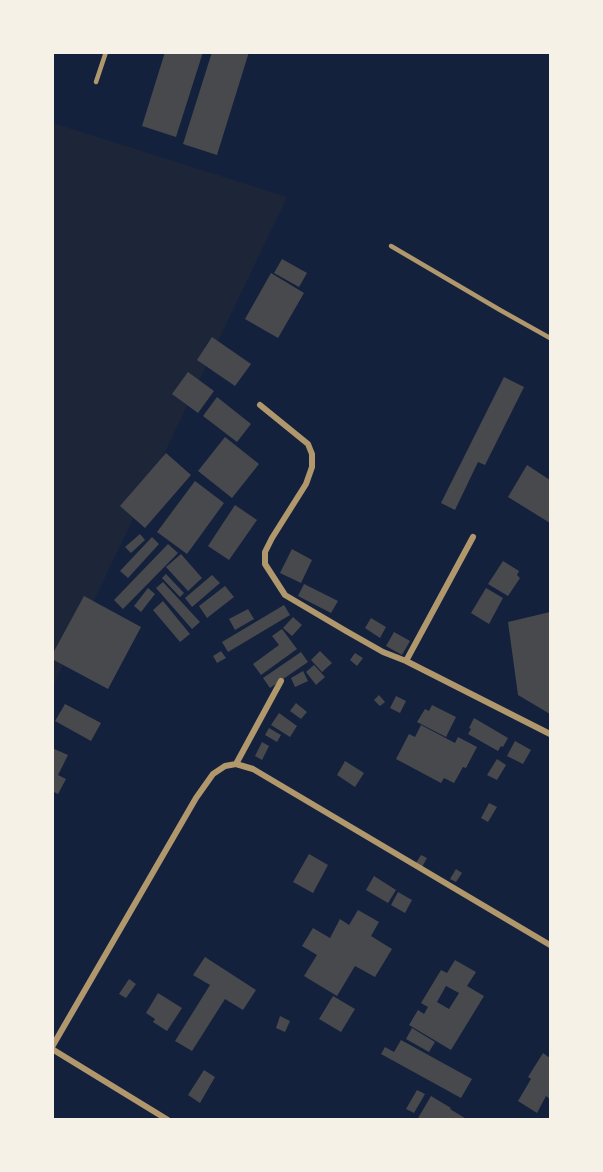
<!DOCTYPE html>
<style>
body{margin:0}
#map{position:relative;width:603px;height:1172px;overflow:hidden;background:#14213d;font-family:Lato,sans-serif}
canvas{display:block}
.frame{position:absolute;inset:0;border:54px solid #f6f1e7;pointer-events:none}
</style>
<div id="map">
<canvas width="603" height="1172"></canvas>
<div class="frame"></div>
</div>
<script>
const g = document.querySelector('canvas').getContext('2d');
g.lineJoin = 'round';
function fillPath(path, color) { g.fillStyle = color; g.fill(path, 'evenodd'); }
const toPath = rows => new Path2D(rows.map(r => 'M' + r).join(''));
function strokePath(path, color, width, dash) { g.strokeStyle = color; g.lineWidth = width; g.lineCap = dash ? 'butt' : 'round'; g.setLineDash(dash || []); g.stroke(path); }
fillPath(toPath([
 [53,123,287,197,53,686]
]), '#1d2539');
fillPath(toPath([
 [165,52,203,52,176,137,142,126],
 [212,52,249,52,217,155,183,144],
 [282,259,307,273,299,287,274,273],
 [271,273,304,293,278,338,245,319],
 [212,337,251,364,235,386,197,360],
 [188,372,214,391,198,413,172,394],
 [504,377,524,387,485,465,478,462,455,510,441,503],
 [217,397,251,424,237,442,203,416],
 [225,437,259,464,232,498,198,471],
 [166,453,191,475,145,528,120,506],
 [527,465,550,480,550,523,508,497],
 [195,481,224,503,187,554,157,532],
 [235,505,257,520,229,560,208,546],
 [140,534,145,540,131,553,125,547],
 [152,537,159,544,128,578,120,571],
 [168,544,178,553,123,609,114,600],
 [292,549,312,560,301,583,280,573],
 [181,554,202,578,188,591,166,567],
 [503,561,519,571,517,575,520,578,508,596,488,584],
 [166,574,184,593,180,597,162,578],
 [212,575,220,583,192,607,185,598],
 [163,582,200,622,192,629,156,588],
 [304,584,338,601,331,613,298,596],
 [225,586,234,597,207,618,199,606],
 [148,588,155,594,141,612,134,606],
 [486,588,503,598,489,624,471,613],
 [84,596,141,627,108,689,52,659,52,655],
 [163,601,190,634,180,642,153,610],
 [284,605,290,615,228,652,222,642],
 [248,609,254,619,235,630,229,619],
 [550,612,550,714,518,695,508,622],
 [293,617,302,625,292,636,283,628],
 [371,618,386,627,380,638,365,628],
 [282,629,297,649,261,675,253,664,279,645,272,636],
 [394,632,410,641,402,655,386,646],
 [221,651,226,658,217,663,213,656],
 [320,651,332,663,322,672,311,660],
 [301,652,308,662,270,688,263,678],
 [355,653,363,658,357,666,350,660],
 [314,665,325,677,316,685,306,672],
 [303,671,308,681,295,687,291,678],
 [379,695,385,702,380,706,374,700],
 [396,696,406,701,400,713,390,708],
 [296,703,307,712,301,719,290,711],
 [65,704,101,723,91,741,55,721],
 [432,705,456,717,446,737,417,722,425,709,429,711],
 [279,713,297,726,290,737,271,725],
 [474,718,508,738,503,747,501,746,498,751,468,734,471,729,469,728],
 [421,725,455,743,458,737,477,747,466,768,463,767,454,783,444,778,441,783,396,759,409,734,415,737],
 [269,728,281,735,277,742,265,735],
 [515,741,531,750,523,764,507,756],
 [262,742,269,746,262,760,255,756],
 [52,748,68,755,58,775,66,779,58,794,52,791],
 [497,759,506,765,497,780,487,775],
 [345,761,364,773,355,787,337,775],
 [489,803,497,807,488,822,481,818],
 [309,854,328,865,313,893,293,882],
 [421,855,427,858,422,867,416,863],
 [456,869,462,873,456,882,450,879],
 [374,876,396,890,388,903,366,890],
 [398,892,412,900,405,913,391,905],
 [358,910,379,922,371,936,392,949,375,977,355,966,337,996,304,976,317,955,302,946,313,928,330,938,340,919,349,925],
 [205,957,256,990,243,1010,225,999,192,1051,175,1041,210,985,193,975],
 [455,960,476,972,467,986,484,996,451,1050,409,1025,418,1010,424,1014,428,1007,421,1003,441,970,447,973],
 [446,986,459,993,449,1009,437,1002],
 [129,979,136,984,126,998,119,994],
 [158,993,182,1008,167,1031,153,1022,155,1019,146,1013],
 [333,996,355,1009,341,1032,319,1019],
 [280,1016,290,1021,285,1032,276,1028],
 [412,1028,435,1042,429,1052,406,1039],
 [401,1040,472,1079,461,1098,381,1054,385,1047,394,1052],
 [543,1053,550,1058,550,1099,546,1096,537,1113,518,1101,531,1079,528,1077],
 [204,1070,215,1077,200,1103,188,1095],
 [417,1090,425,1094,414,1113,406,1109],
 [431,1096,451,1108,450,1109,468,1120,417,1120]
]), '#48494c');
strokePath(toPath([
 [96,82,106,52],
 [391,246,500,310,550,338]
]), '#b1986c', 4.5);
strokePath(toPath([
 [260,405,308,444,312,454,312,467,306,484,272,538,265,552,265,564,285,595,346,631,383,652,406,661],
 [473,537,406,661,550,734],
 [236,764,281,681],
 [52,1047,196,798,213,774,225,766,236,764,253,769,550,945],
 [52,1049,168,1120]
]), '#b1986c', 6);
</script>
